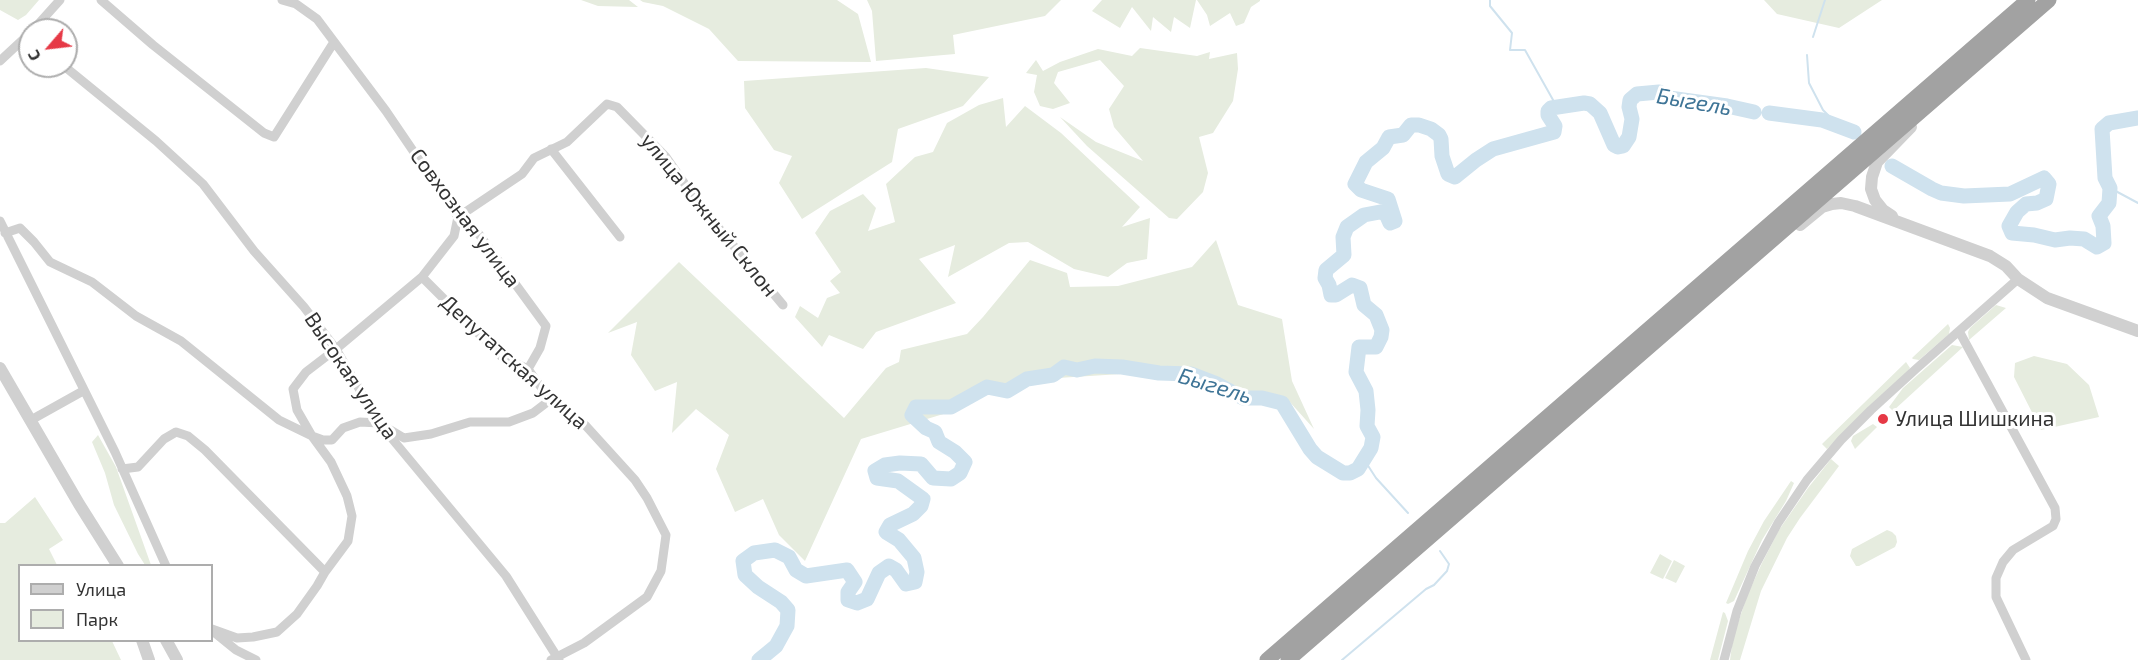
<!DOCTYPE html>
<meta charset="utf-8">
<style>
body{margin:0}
#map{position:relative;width:2138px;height:660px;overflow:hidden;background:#fff;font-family:"Exo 2",sans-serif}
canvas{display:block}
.legend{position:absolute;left:18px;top:564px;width:195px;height:78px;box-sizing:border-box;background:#fff;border:2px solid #adadad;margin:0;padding:8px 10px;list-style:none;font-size:18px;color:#333}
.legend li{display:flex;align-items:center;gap:12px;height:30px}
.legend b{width:30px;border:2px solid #adadad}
.north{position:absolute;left:18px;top:18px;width:60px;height:60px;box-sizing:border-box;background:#fff;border:2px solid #adadad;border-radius:50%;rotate:242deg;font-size:16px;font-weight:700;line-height:24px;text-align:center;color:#333}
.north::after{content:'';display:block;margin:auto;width:21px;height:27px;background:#e63946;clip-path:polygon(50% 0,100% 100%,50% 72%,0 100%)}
</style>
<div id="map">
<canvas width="2138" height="660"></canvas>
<ul class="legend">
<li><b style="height:8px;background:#d0d0d0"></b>Улица</li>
<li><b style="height:16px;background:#e6ecdf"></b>Парк</li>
</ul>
<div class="north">С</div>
</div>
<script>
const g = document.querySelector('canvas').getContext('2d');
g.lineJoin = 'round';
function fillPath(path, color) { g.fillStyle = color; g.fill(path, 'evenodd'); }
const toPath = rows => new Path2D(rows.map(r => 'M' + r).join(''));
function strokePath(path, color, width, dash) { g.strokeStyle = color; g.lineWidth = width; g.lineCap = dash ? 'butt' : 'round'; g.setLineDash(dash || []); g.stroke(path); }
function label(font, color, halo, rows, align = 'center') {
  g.font = font + ' "Exo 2",sans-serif'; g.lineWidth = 6; g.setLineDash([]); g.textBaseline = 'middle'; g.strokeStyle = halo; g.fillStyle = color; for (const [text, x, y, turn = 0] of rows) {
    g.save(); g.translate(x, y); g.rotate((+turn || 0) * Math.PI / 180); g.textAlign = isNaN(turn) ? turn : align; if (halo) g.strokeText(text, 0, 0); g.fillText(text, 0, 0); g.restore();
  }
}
fillPath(toPath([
 [0,0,39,0,26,15,18,20,0,10],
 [581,0,629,0,638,7,598,6],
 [640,0,837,0,858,14,871,62,738,61,709,29,663,6,643,2],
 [867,0,1061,0,1045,16,953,35,955,54,876,61,872,11],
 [1102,0,1196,0,1190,28,1174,17,1171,32,1153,17,1151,31,1132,7,1120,28,1092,11],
 [1197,0,1260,0,1260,1,1251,7,1244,23,1236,26,1230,13,1210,26,1207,15],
 [1764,0,1882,0,1839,28,1777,14],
 [1140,48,1197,56,1210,52,1209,59,1237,53,1238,69,1233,101,1213,133,1199,137,1208,173,1203,192,1177,219,1169,218,1087,146,1060,117,1096,142,1143,161,1114,127,1109,109,1124,86,1100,60,1058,72,1054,83,1070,103,1053,109,1040,106,1034,92,1037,75,1026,73,1036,60,1043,71,1060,62,1098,49,1132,56],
 [926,68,989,77,963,106,898,129,892,162,802,219,779,183,792,156,774,150,745,108,744,81],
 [1003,98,1006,127,1025,106,1061,133,1140,207,1122,227,1150,218,1147,259,1127,263,1108,277,1074,269,1028,242,1009,243,948,277,955,245,919,259,956,303,876,332,863,349,829,335,822,347,795,317,800,306,818,318,827,298,840,293,830,281,841,272,815,233,830,211,863,194,876,208,868,231,895,222,886,184,915,157,933,152,947,123,979,105],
 [1216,240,1238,305,1282,319,1292,381,1314,429,1288,400,1250,397,1137,373,1042,379,981,394,950,412,861,439,805,561,779,535,763,499,735,512,716,469,729,435,696,409,672,433,677,382,655,391,631,355,637,322,608,333,679,262,844,418,886,368,899,362,901,350,967,334,983,317,1030,260,1067,273,1070,287,1118,286,1192,267],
 [1996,305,2006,308,1969,340,1968,332,1970,328],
 [1948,324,1950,328,1949,334,1919,360,1913,359,1912,358],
 [1952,345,1963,347,1893,411,1889,407,1903,388],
 [2034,356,2067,364,2089,385,2099,417,2041,430,2014,377,2015,363],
 [1906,362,1910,368,1908,371,1827,449,1822,444],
 [1873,424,1877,427,1855,449,1851,441,1853,436],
 [98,435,116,467,151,565,145,565,138,554,114,505,105,473,92,442],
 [1831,459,1839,466,1800,518,1787,538,1761,591,1740,660,1730,660,1733,638,1747,596,1762,563,1779,530,1808,488],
 [1791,481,1794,483,1786,501,1762,540,1734,601,1728,604,1726,603,1748,551,1764,521],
 [35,497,63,540,49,549,57,565,20,566,20,640,112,641,121,660,0,660,0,523,5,523],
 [1887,530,1892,532,1896,536,1897,542,1895,547,1859,566,1856,566,1850,556,1852,549],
 [1660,554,1672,561,1663,579,1650,573],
 [1674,560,1685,566,1676,583,1665,578],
 [1723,612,1725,613,1728,621,1718,660,1710,660]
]), '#e6ecdf');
strokePath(toPath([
 [1490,0,1490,6,1512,33,1510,50,1525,50,1557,107],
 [1813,37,1825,0],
 [1807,55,1809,83,1823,110,1840,127],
 [2110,188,2138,203],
 [1365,461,1376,478,1408,513],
 [1342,660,1426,589,1434,585,1447,571,1449,564,1440,551]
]), '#cfe2ee', 2);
strokePath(toPath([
 [1769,113,1822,120,1854,132],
 [1892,166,1932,189,1941,193,1964,196,2010,194,2044,178,2049,184,2046,199,2037,203,2026,204,2017,212,2009,226,2012,233,2034,235,2055,240,2070,238,2084,239,2097,247,2104,243,2103,226,2099,216,2109,203,2110,188,2105,178,2102,129,2109,123,2138,118],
 [759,660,776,646,787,626,788,610,781,602,758,587,745,575,743,561,754,553,775,550,789,557,796,570,806,576,847,570,855,582,848,592,848,600,857,603,867,599,879,573,889,566,896,570,906,584,915,582,917,572,914,558,899,540,886,532,890,525,913,514,921,506,923,499,898,481,877,478,875,471,885,465,900,463,921,464,933,478,951,479,960,473,965,462,955,452,939,442,935,432,926,428,912,415,916,407,951,407,987,387,1007,391,1027,379,1053,375,1064,367,1077,370,1095,366,1122,367,1159,373,1191,374,1217,384,1243,398,1262,398,1282,403,1310,449,1317,457,1343,473,1350,473,1358,469,1371,448,1373,437,1367,426,1368,410,1366,391,1356,372,1359,347,1376,347,1381,337,1382,330,1376,315,1364,305,1360,288,1352,285,1336,295,1331,295,1329,285,1325,278,1326,270,1344,255,1343,237,1347,227,1364,215,1380,212,1386,214,1390,223,1395,221,1388,199,1361,190,1355,184,1366,162,1383,148,1389,137,1403,135,1411,125,1419,125,1431,129,1439,135,1441,139,1442,156,1448,174,1455,177,1476,160,1493,149,1554,132,1555,126,1548,115,1548,111,1551,108,1584,103,1590,104,1600,113,1614,145,1618,147,1623,146,1629,137,1632,119,1629,107,1630,100,1637,94,1659,92,1669,98,1727,106,1754,112]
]), '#cfe2ee', 15);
strokePath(toPath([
 [101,0,153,45,264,133,274,137,334,42],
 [282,0,296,4,317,19,386,111,458,217,478,233,546,326,540,348,528,369],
 [33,30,60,0],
 [0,61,30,33],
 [64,66,156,141,203,184,254,251,304,307,336,349,379,423,506,576,559,660],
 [551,149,620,237],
 [0,221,115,452,166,566],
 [5,233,20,228,34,242,50,262,92,282,136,316,181,341,279,420,312,436,331,462,347,496,352,516,348,541,325,572,317,586,297,614,277,632,253,637,237,638,212,629],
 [422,277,501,356,528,369,550,400,586,426,635,480,647,498,666,535,661,571,647,597,584,643,551,660],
 [1959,331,2055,508,2056,519,2053,526,2013,550,2003,562,1996,578,1996,597,2026,660],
 [550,400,533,413,509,422,470,422,431,434,404,438,379,423,360,422,343,428,332,440,323,440,312,436,297,410,293,389,306,372,336,349,422,277,454,236,458,217,522,174,534,158,567,142,607,104,617,107,666,157,701,207,783,305],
 [31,420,83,391],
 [122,469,138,467,164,439,176,432,188,436,205,450,325,572],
 [215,633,236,650,256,660],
 [1724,660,1737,611,1755,566,1778,523,1807,480,1841,440,1871,410,1917,368,2018,279]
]), '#d0d0d0', 9);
strokePath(toPath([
 [1892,216,1883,210,1875,200,1871,189,1872,177,1877,162,1911,127],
 [1800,225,1822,207,1832,204,1841,203,1855,206,1990,256,2006,266,2018,279,2047,298,2138,331],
 [0,368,79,504,118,566],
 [142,640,149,660],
 [166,640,177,660]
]), '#d0d0d0', 12);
strokePath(toPath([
 [1267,660,2028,0],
 [1288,660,2049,0]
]), '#a2a2a2', 15);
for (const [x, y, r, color] of [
 [1883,419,6,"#e63946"]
]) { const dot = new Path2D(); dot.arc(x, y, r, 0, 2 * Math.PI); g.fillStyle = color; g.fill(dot); strokePath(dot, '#fff', 2); }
label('21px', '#333', '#fff', [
 ["улица Южный Склон",709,215,51],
 ["Совхозная улица",465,218,53],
 ["Депутатская улица",514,362,42],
 ["Высокая улица",351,376,56]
]);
label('21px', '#333', '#fff', [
 ["Улица Шишкина",1895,419]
], 'left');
label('italic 22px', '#3f7597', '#fff', [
 ["Быгель",1694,102,10],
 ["Быгель",1215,386,17]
]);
</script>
